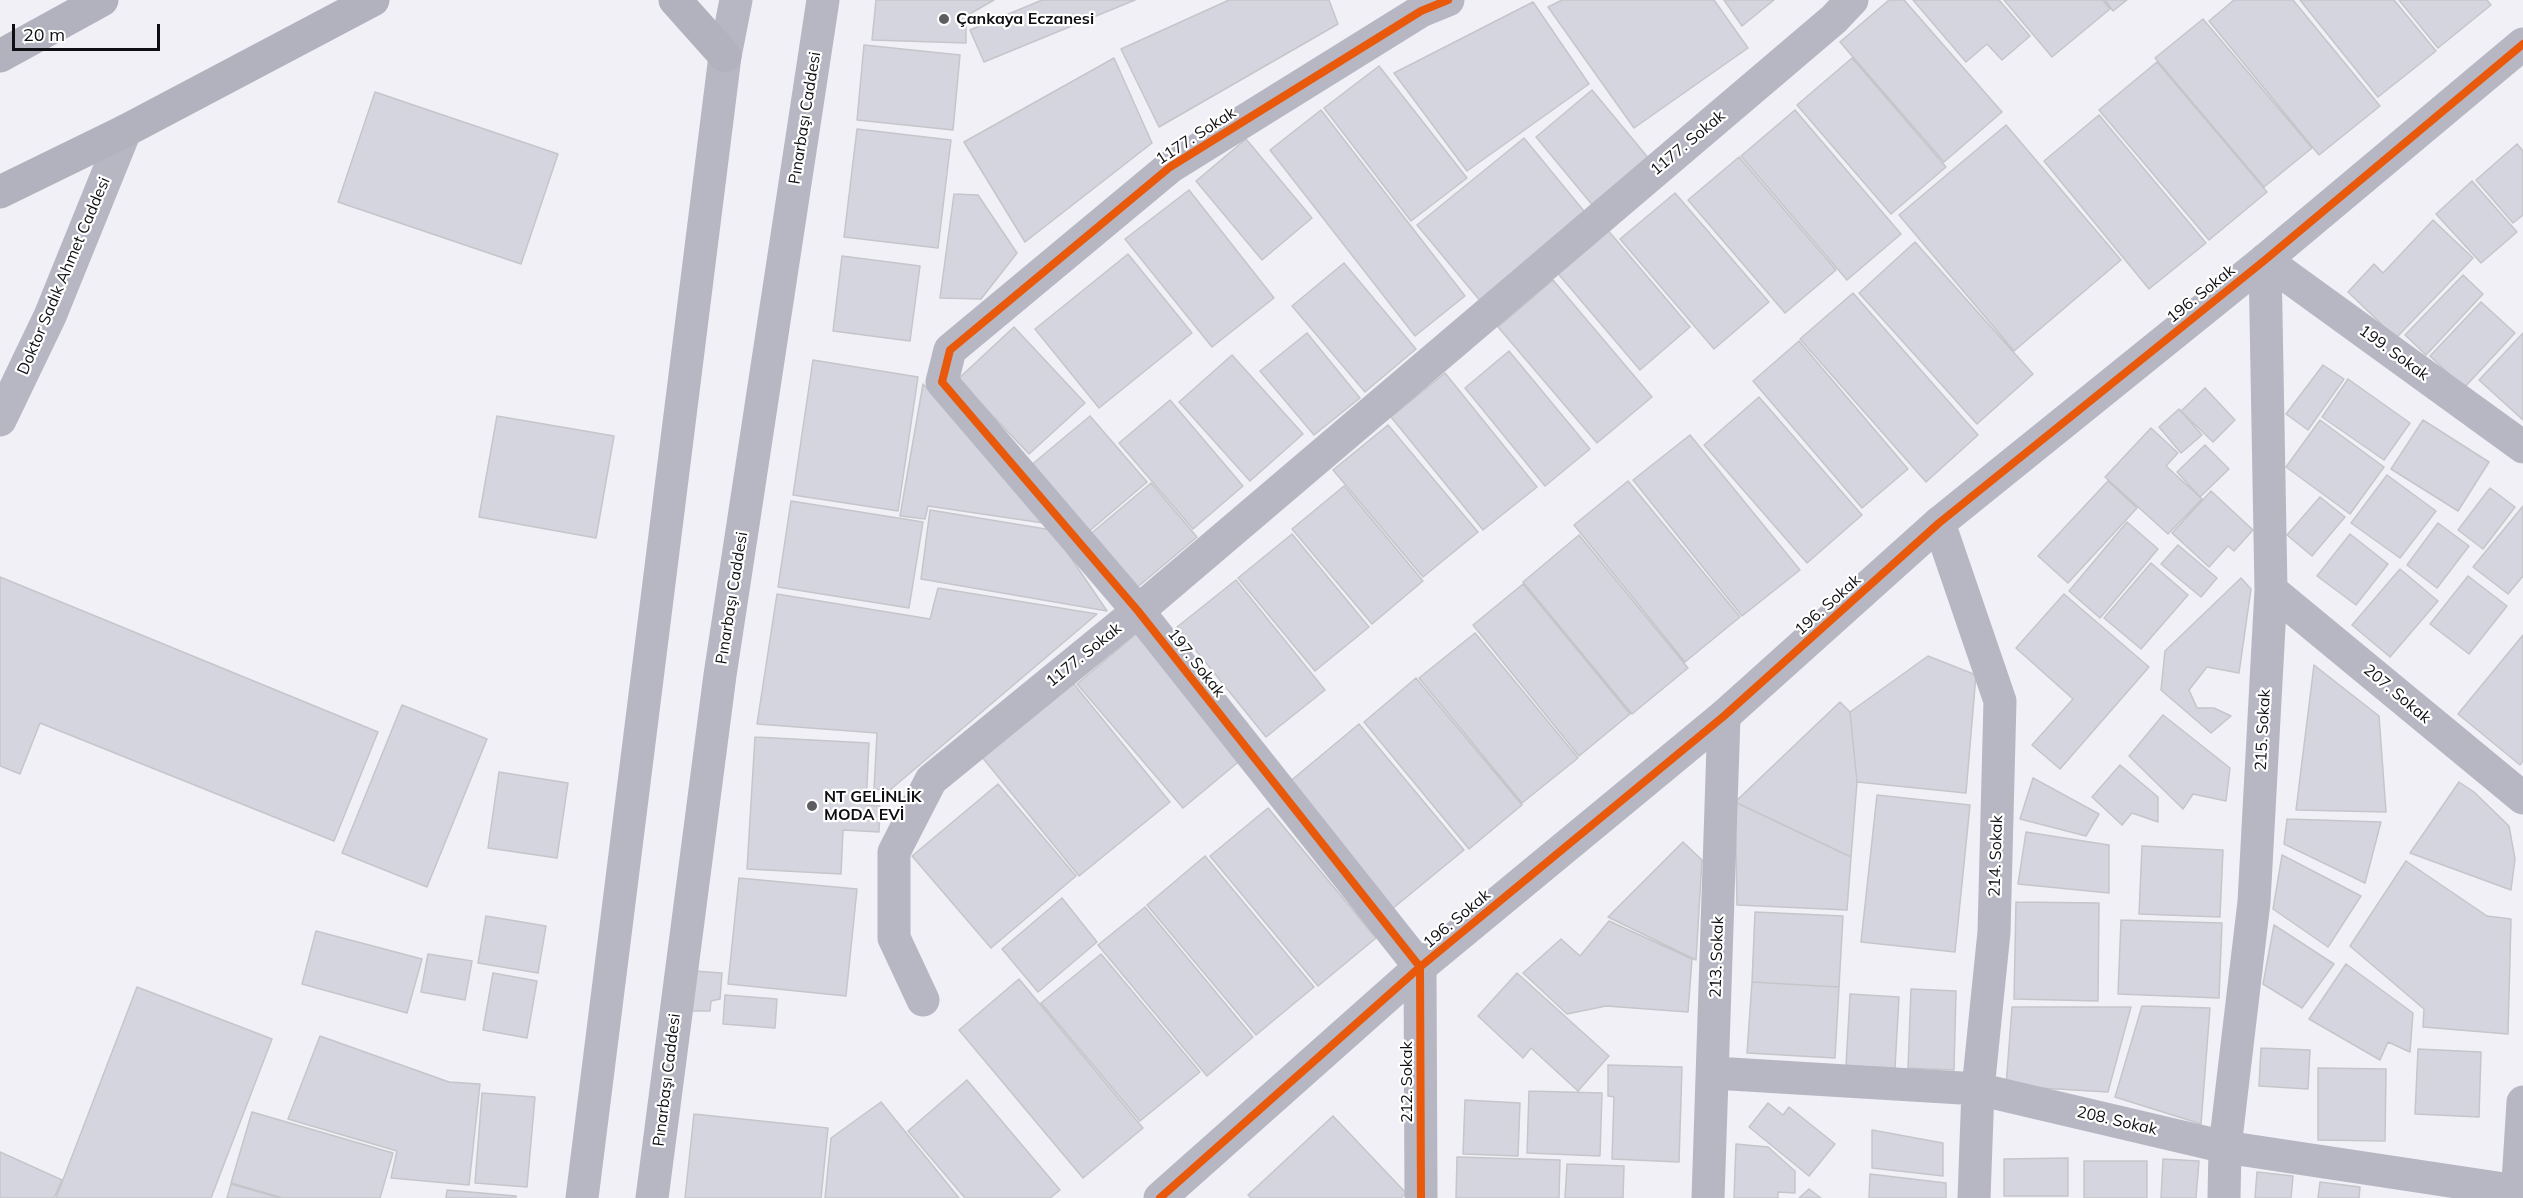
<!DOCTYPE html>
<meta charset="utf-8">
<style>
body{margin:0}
#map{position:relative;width:2523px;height:1198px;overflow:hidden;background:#f0f0f6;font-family:Mulish,sans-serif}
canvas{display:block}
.scale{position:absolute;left:12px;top:24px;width:148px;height:27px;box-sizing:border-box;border:3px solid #0f0f13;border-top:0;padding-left:8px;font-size:18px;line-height:21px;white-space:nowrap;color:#0f0f13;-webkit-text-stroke:4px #fff;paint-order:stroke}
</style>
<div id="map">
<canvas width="2523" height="1198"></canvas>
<div class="scale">20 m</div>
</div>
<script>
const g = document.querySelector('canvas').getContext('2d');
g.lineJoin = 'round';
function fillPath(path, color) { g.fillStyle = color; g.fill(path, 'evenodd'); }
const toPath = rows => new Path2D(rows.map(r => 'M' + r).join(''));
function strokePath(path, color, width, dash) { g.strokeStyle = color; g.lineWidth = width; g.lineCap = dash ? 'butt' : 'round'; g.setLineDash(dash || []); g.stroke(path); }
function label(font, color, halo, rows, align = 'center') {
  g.font = font + ' Mulish,sans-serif'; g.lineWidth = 4.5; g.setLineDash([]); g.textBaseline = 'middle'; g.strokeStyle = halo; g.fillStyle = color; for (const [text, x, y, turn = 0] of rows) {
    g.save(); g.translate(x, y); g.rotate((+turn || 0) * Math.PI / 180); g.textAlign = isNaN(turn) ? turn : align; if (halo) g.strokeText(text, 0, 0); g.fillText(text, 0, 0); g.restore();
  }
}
const building = toPath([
 [876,0,994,0,966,16,966,43,872,40,876,0],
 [1042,0,1135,0,984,62,970,30,1042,0],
 [1229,0,1329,0,1338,24,1159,127,1121,49,1229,0],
 [1562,0,1714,0,1748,48,1634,128,1548,7,1562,0],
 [1724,0,1774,0,1742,26,1724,0],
 [1889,0,1904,0,2002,112,1944,162,1840,42,1889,0],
 [1913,0,1999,0,2030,36,2002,60,1987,44,1966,62,1913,0],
 [2004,0,2103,0,2110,9,2052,57,2004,0],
 [2105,0,2127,0,2113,11,2105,0],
 [2234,0,2293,0,2380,106,2319,155,2209,21,2234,0],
 [2300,0,2394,0,2436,51,2378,97,2300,0],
 [2399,0,2487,0,2491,5,2438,48,2399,0],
 [1533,2,1589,84,1467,171,1394,73,1533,2],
 [2203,19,2312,148,2264,187,2155,58,2203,19],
 [864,45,960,55,953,130,857,120,864,45],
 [1114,58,1152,143,1025,242,964,142,1114,58],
 [1852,58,1946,167,1891,214,1797,105,1852,58],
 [2157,62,2267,192,2209,240,2099,110,2157,62],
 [1379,66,1467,178,1411,221,1324,108,1379,66],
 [1592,90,1650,160,1594,207,1536,137,1592,90],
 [375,92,558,154,521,264,338,202,375,92],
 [1321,110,1465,296,1415,336,1270,150,1321,110],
 [1795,110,1901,234,1847,280,1741,156,1795,110],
 [2099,115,2206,243,2149,289,2044,161,2099,115],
 [2006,125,2121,260,2014,351,1899,215,2006,125],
 [857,129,951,140,938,248,844,237,857,129],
 [1524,138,1588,216,1482,303,1417,225,1524,138],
 [1246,139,1312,218,1262,260,1196,181,1246,139],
 [2517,144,2523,151,2523,215,2513,223,2476,180,2517,144],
 [1739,157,1836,270,1785,313,1688,200,1739,157],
 [2472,181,2517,232,2481,263,2436,214,2472,181],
 [1189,190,1274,298,1212,347,1125,239,1189,190],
 [1675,193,1769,302,1714,349,1620,239,1675,193],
 [954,194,978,195,1017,253,981,299,940,298,954,194],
 [2433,220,2473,258,2396,338,2348,292,2374,264,2383,273,2433,220],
 [1606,228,1690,327,1640,370,1555,270,1606,228],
 [1915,242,2033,374,1977,424,1859,293,1915,242],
 [1128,254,1192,333,1099,408,1035,329,1128,254],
 [842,256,920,266,910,341,833,331,842,256],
 [1344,263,1416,349,1365,392,1292,306,1344,263],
 [2463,275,2483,294,2426,355,2405,335,2463,275],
 [1553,280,1652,397,1597,443,1498,327,1553,280],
 [1853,293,1978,435,1926,482,1800,339,1853,293],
 [2481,302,2515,333,2464,388,2430,356,2481,302],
 [1014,327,1085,403,1029,454,958,379,1014,327],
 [1307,333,1360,398,1314,435,1260,371,1307,333],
 [2523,333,2523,420,2479,380,2523,333],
 [1799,341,1908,469,1862,508,1753,381,1799,341],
 [1509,351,1590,449,1545,486,1465,388,1509,351],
 [1232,355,1303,434,1250,481,1179,402,1232,355],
 [813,360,918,377,898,511,793,495,813,360],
 [2323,365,2344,379,2308,430,2286,414,2323,365],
 [1445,373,1537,487,1483,530,1391,417,1445,373],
 [2348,379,2410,423,2384,460,2322,417,2348,379],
 [923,384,969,431,1050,524,928,506,925,519,900,516,923,384],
 [2205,388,2235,420,2213,442,2181,411,2205,388],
 [1759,397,1862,515,1807,563,1704,445,1759,397],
 [1170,400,1243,486,1193,529,1119,443,1170,400],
 [2179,409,2202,435,2181,453,2159,427,2179,409],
 [497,416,614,436,596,538,479,517,497,416],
 [1090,416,1147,482,1087,533,1030,466,1090,416],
 [2320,420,2384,467,2350,514,2286,467,2320,420],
 [2423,420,2489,462,2458,511,2391,469,2423,420],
 [1388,425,1478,532,1423,577,1333,470,1388,425],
 [2151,428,2178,453,2166,466,2202,499,2168,534,2105,477,2151,428],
 [1690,435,1800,570,1742,616,1633,480,1690,435],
 [2205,445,2229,469,2200,497,2177,472,2205,445],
 [2387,475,2436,511,2400,558,2351,523,2387,475],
 [1628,481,1740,617,1685,662,1574,525,1628,481],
 [2108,481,2137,508,2068,583,2038,556,2108,481],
 [1151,483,1197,537,1134,590,1088,536,1151,483],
 [1344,486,1423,581,1372,624,1292,529,1344,486],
 [2490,488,2515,507,2483,549,2458,530,2490,488],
 [2211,491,2253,530,2234,551,2228,546,2209,567,2172,533,2211,491],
 [2320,497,2345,517,2312,556,2287,535,2320,497],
 [791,501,923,522,909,608,778,587,791,501],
 [2523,506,2523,576,2508,594,2473,567,2523,506],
 [930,510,1052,530,1107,611,921,579,930,510],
 [2127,522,2158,549,2100,618,2069,591,2127,522],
 [2438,523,2469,546,2437,588,2407,565,2438,523],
 [1292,534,1369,627,1315,671,1238,578,1292,534],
 [2350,534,2388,564,2356,605,2317,576,2350,534],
 [1579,535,1688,668,1632,714,1523,582,1579,535],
 [2178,545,2217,578,2201,597,2161,564,2178,545],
 [2151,563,2188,595,2141,649,2104,618,2151,563],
 [2400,569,2438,601,2390,657,2352,625,2400,569],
 [2468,576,2507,606,2469,654,2430,624,2468,576],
 [0,577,378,732,334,841,40,723,20,774,0,766,0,577],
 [2241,578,2251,589,2239,673,2207,667,2189,690,2197,708,2214,708,2231,716,2211,733,2161,690,2165,651,2241,578],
 [1236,580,1325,690,1266,737,1177,627,1236,580],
 [1523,584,1630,714,1579,756,1473,625,1523,584],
 [938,588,1097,614,890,790,874,789,877,733,757,724,777,594,930,619,938,588],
 [2064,594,2149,667,2060,769,2032,745,2073,699,2016,648,2064,594],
 [1475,633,1578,758,1522,803,1419,678,1475,633],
 [1136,634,1242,759,1183,808,1077,684,1136,634],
 [2523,635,2523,761,2520,765,2458,714,2523,635],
 [1928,656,1976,675,1966,793,1857,782,1850,712,1928,656],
 [2314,665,2379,716,2386,812,2296,810,2314,665],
 [1416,678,1522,805,1469,849,1364,722,1416,678],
 [1073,683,1170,802,1079,876,982,757,1073,683],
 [1840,702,1850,712,1857,782,1851,857,1735,802,1840,702],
 [402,705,487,739,427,887,342,853,402,705],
 [2163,715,2230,768,2226,801,2193,794,2183,809,2129,756,2163,715],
 [1359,724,1464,850,1392,909,1288,783,1359,724],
 [755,737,869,743,866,805,880,806,879,832,843,830,841,874,747,869,755,737],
 [2120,765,2158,797,2158,822,2132,813,2122,825,2092,797,2120,765],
 [499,772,568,783,557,858,488,848,499,772],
 [2033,778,2099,814,2086,836,2020,819,2033,778],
 [2459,782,2474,792,2509,826,2515,859,2511,890,2410,853,2459,782],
 [998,784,1076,876,991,948,912,856,998,784],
 [1877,795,1970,805,1955,952,1861,942,1877,795],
 [1735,802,1851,857,1847,910,1737,905,1735,802],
 [1268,808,1376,938,1318,986,1210,856,1268,808],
 [2287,819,2381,822,2365,883,2284,844,2287,819],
 [2026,832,2109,845,2109,893,2018,884,2026,832],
 [1683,842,1702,860,1696,960,1608,917,1683,842],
 [2142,846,2223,850,2220,917,2139,914,2142,846],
 [2282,855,2361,896,2328,947,2273,909,2282,855],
 [1205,856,1314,987,1256,1035,1147,905,1205,856],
 [2406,861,2487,916,2511,919,2508,1034,2423,1027,2424,1009,2350,946,2406,861],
 [739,878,857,889,846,996,728,984,739,878],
 [1062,898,1097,942,1038,992,1002,949,1062,898],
 [2016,902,2099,903,2098,1001,2014,999,2016,902],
 [1145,907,1253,1037,1207,1076,1098,945,1145,907],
 [1755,912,1843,916,1839,987,1752,982,1755,912],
 [486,916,546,926,538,973,478,963,486,916],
 [2121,920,2222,923,2219,998,2118,994,2121,920],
 [1609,921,1692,959,1688,1012,1606,1006,1567,1014,1523,973,1561,939,1580,956,1609,921],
 [2274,925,2334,964,2302,1008,2263,984,2274,925],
 [316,931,422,959,407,1013,302,984,316,931],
 [428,954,472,961,465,1000,421,992,428,954],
 [1101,954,1200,1072,1140,1121,1041,1003,1101,954],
 [2346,964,2413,1013,2410,1052,2388,1042,2380,1060,2309,1019,2346,964],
 [695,971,722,973,720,999,711,1001,710,1011,692,1011,695,971],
 [493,973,537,981,527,1038,483,1030,493,973],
 [1517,973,1609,1056,1578,1091,1531,1048,1523,1058,1478,1016,1517,973],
 [1019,979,1143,1128,1083,1178,959,1030,1019,979],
 [1752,982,1839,987,1835,1058,1747,1053,1752,982],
 [137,987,272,1039,211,1198,56,1198,137,987],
 [1911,989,1956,991,1954,1070,1908,1068,1911,989],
 [1850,994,1899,997,1895,1068,1846,1066,1850,994],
 [725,995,777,999,775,1028,723,1024,725,995],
 [2142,1006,2210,1008,2201,1124,2115,1097,2142,1006],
 [2012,1007,2131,1007,2108,1092,2006,1086,2012,1007],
 [320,1036,449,1082,480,1084,469,1185,391,1178,397,1151,288,1119,320,1036],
 [2261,1048,2310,1050,2308,1089,2259,1086,2261,1048],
 [2418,1049,2481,1052,2479,1117,2415,1114,2418,1049],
 [1608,1065,1682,1067,1679,1162,1612,1159,1614,1097,1608,1096,1608,1065],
 [2318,1068,2386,1069,2385,1141,2318,1140,2318,1068],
 [967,1080,1060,1190,1050,1198,965,1198,908,1131,967,1080],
 [1529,1091,1602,1093,1600,1156,1527,1153,1529,1091],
 [482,1093,535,1097,527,1187,475,1183,482,1093],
 [1465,1100,1520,1103,1518,1156,1463,1154,1465,1100],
 [881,1102,959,1198,825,1198,831,1138,881,1102],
 [1768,1103,1783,1115,1789,1107,1835,1144,1809,1176,1749,1127,1768,1103],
 [252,1112,393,1153,380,1198,283,1198,231,1183,252,1112],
 [694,1114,828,1128,821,1198,685,1198,694,1114],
 [1333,1116,1406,1193,1401,1198,1251,1198,1248,1195,1333,1116],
 [1872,1130,1943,1143,1943,1176,1872,1168,1872,1130],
 [1736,1144,1768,1147,1795,1171,1795,1193,1778,1192,1778,1198,1734,1198,1736,1144],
 [0,1152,62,1180,54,1198,0,1198,0,1152],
 [1457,1157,1560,1160,1559,1198,1456,1198,1457,1157],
 [2068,1158,2068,1196,2004,1196,2004,1159,2068,1158],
 [2163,1159,2199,1161,2196,1198,2161,1198,2163,1159],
 [2084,1161,2147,1161,2147,1198,2084,1198,2084,1161],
 [1567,1164,1624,1166,1623,1198,1565,1198,1567,1164],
 [2257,1172,2293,1176,2291,1198,2255,1198,2257,1172],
 [1870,1174,1946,1183,1946,1198,1869,1198,1870,1174],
 [2320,1182,2360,1187,2359,1198,2318,1198,2320,1182],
 [231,1184,280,1198,227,1198,231,1184],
 [1809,1189,1821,1198,1799,1198,1809,1189],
 [447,1190,516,1196,516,1198,446,1198,447,1190]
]);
fillPath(building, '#d5d5e0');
strokePath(building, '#c5c5ca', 1.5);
strokePath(toPath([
 [1939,523,2000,701,1994,932,1978,1089,1974,1198],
 [2271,590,2523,798],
 [923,1000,894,938,894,852,931,780,1138,611,1834,19,1852,0],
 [1714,1073,1978,1089,2225,1147,2523,1192],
 [1421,1198,1420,967,1138,611,942,382,950,350,1170,167,1421,11,1448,0],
 [1708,1198,1724,716],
 [2224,1198,2225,1147,2254,902,2271,590,2265,260],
 [2517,1198,2523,1102]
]), '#b7b6c3', 33);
strokePath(toPath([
 [2265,260,2523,447],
 [0,420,50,316,125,131],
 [582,1198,725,56,736,0],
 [652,1198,720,675,823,0],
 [1160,1198,1420,967,1724,716,1939,523,2265,260,2523,44]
]), '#b7b6c3', 33);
strokePath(toPath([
 [675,0,725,56],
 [0,56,102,0],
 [0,192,125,131,373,0]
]), '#b2b2bf', 33);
strokePath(toPath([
 [1160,1198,1420,967,1724,716,1939,523,2265,260,2523,44],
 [1421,1198,1420,967,1138,611,942,382,950,350,1170,167,1421,11,1448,0]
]), '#e8590c', 8);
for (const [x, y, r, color] of [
 [944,19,6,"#5e5e62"],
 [812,806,6,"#5e5e62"]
]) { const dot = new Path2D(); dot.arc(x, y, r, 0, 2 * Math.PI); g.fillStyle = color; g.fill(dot); strokePath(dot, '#fff', 2); }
label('bold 16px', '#0f0f13', '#fff', [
 ["Çankaya Eczanesi",956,19],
 ["NT GELİNLİK",824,797],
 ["MODA EVİ",824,815]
], 'left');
label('16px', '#0f0f13', '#fff', [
 ["Pınarbaşı Caddesi",805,118,-81],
 ["1177. Sokak",1196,136,-33],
 ["1177. Sokak",1688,143,-40],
 ["Doktor Sadık Ahmet Caddesi",64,276,-67],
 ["196. Sokak",2201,294,-39],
 ["199. Sokak",2394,353,36],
 ["Pınarbaşı Caddesi",732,598,-81],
 ["196. Sokak",1828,605,-42],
 ["1177. Sokak",1084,655,-39],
 ["197. Sokak",1196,663,52],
 ["207. Sokak",2397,694,40],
 ["215. Sokak",2263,730,-87],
 ["214. Sokak",1996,856,-88],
 ["196. Sokak",1457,919,-40],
 ["213. Sokak",1717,957,-88],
 ["Pınarbaşı Caddesi",667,1080,-83],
 ["212. Sokak",1407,1082,-90],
 ["208. Sokak",2117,1121,13]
]);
</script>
